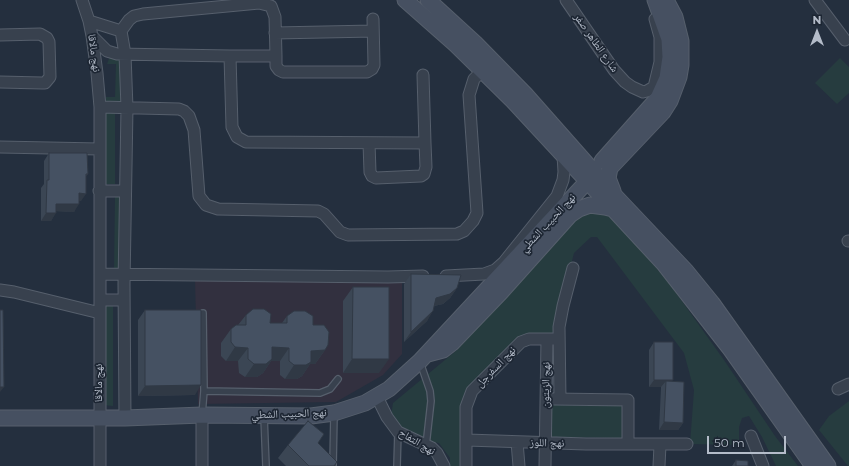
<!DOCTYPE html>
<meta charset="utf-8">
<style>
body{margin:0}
#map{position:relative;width:849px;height:466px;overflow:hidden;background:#242f3e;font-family:Montserrat,sans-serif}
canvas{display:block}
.north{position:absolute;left:797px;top:12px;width:40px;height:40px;-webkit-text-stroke:3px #1d2633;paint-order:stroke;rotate:0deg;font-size:11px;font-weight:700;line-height:16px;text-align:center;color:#b4bcc9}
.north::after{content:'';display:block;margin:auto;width:14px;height:18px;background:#b4bcc9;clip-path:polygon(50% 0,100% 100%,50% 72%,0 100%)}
.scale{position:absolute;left:707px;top:436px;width:79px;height:18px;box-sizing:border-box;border:2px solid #b4bcc9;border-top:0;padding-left:5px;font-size:12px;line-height:14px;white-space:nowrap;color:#b4bcc9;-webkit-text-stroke:3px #1d2633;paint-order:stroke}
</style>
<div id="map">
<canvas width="849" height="466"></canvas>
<div class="north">N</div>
<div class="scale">50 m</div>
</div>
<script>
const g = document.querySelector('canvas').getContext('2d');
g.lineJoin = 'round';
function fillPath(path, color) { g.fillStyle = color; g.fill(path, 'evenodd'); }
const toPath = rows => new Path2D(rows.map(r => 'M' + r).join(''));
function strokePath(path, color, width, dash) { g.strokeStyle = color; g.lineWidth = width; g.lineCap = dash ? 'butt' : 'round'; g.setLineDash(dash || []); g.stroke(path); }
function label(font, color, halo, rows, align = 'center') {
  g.font = font + ' Montserrat,"Noto Naskh Arabic",sans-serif'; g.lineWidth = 3.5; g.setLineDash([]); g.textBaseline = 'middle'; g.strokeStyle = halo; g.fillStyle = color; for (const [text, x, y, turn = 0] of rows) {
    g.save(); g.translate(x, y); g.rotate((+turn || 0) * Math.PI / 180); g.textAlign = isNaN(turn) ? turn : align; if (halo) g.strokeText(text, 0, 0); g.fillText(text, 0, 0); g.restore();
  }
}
fillPath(toPath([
 [195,279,402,280,402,354,383,375,336,402,198,404]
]), '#32303f');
fillPath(toPath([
 [110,56,120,56,121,61,121,103,106,103,106,97,115,97,116,64,107,64],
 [840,58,849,67,849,93,837,104,815,83],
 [106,111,115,111,115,184,106,184],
 [115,196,120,196,120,270,114,270],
 [578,214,610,214,669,283,724,360,775,436,798,466,776,466,762,437,749,416,742,418,739,427,739,445,690,444,694,390,684,353,597,237,591,237,574,253,553,336,520,337,464,396,463,466,450,466,450,458,439,443,420,440,400,429,391,416,393,403,457,350],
 [105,304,113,304,113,406,103,405],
 [849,401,849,466,848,466,819,430,829,416],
 [551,405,622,406,622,438,551,437]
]), '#263c3f');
const lane = toPath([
 [420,362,430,391,431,401,426,446],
 [204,391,320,393,330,389,338,379],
 [202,415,204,391,203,313],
 [264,416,266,466],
 [333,466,334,414],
 [397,466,398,432]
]);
const street = toPath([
 [82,0,89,21,92,36,97,73,100,107,100,466],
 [566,0,614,70,625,82,632,87,643,92,647,91,654,87,660,62,660,37,655,19],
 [815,0,845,40],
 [89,21,121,31],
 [121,31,125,54,127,108,124,284,125,418],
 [121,31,129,20,134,16,143,14,259,3,271,6,275,17,276,56,276,66,279,70,283,72,367,72,372,69,374,65,373,19],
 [275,33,373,31],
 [0,35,40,34,47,38,49,42,50,77,45,83,42,83,0,82],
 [92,36,107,51,117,54,230,56,232,127,237,137,246,142,425,143,423,75],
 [230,56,276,56],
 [100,107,179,109,184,111,189,116,194,130,199,196,206,205,218,209,318,211,324,214,340,232,348,235,457,234,464,231,473,221,477,213,469,95,474,79,483,70],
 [369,143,370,172,372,176,376,178,421,176,424,174,426,167,425,143],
 [0,147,99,149],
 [99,191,125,191],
 [848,241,849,241],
 [100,274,388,277,423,276],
 [446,276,484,274,495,270,504,262,557,196,563,180,564,172,563,155],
 [0,290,14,292,100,313],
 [100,300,124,300],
 [838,389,849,384],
 [377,397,387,417,398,432,432,448,437,453,444,466],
 [553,399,628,400,628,444],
 [560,399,559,327,563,306,573,268],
 [202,415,202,466],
 [751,436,763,466],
 [467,440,586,444,687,444],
 [517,442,519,466],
 [466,466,466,407,472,391,521,342,529,339,559,339],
 [545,466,547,339],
 [659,466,660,445]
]);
const secondary = toPath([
 [405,0,456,45,513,101,664,264,731,350,813,466],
 [428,0,475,43,525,94,616,197,686,271,712,303,828,466],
 [602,161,658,98,667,78,670,57,669,39,655,0],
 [613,191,608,178,610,168,663,112,670,101,679,77,681,65,681,41,675,17,666,0],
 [428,354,443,350,452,343,501,292,570,215,579,209,590,205,605,207,613,209],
 [0,418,125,418,202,415,311,416,334,413,365,403,389,389,420,361,582,187]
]);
strokePath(lane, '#565f6c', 8);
strokePath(street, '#565f6c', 13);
strokePath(secondary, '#565f6c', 17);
strokePath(lane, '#38414e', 5.5);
strokePath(street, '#38414e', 11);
strokePath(secondary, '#465061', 15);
fillPath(toPath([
 [49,153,88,174,86,176,81,201,79,201,74,212,56,211,51,221,41,221,41,188,44,184,44,161],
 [411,274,457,288,450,298,443,304,434,306,427,321,404,342,404,284],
 [353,287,379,373,343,373,343,301],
 [145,310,195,395,138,396,138,320],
 [246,315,270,323,282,323,287,316,313,325,325,350,315,364,310,364,302,376,297,379,285,379,280,375,280,361,271,361,263,373,257,377,245,377,239,373,238,361,226,361,221,356,221,343,231,329,238,325],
 [654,342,672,381,683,423,678,430,659,430,661,388,661,387,649,387,649,350],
 [318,443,334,466,286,466,278,458,288,445],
 [736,460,748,466,732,466]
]), '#3b4654');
fillPath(toPath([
 [79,193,86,194,81,201,74,201],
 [56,204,79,204,74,212,51,211],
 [46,213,56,213,51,221,41,221],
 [457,288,450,298,443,304,429,307,436,298],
 [433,311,427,321,404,342,411,332],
 [235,347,248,348,238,361,226,361],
 [272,347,289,348,280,361,271,361,263,373,257,377,245,377,254,364],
 [325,350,315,364,310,364,302,376,297,379,285,379,294,365,311,351],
 [352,359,389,359,379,373,343,373],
 [654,380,673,380,667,387,666,381,661,387,649,387],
 [201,385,195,395,138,396,145,386],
 [0,387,4,387,0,392],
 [664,422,683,423,678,430,659,430]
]), '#303945');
const building = toPath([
 [49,153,87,153,88,174,86,174,86,194,79,193,79,204,56,204,56,213,46,213,47,180,49,180,49,153],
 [411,274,461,275,457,288,450,294,436,298,433,311,411,332,411,274],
 [353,287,389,287,389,359,352,359,353,287],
 [253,309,264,309,271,314,270,323,287,323,287,316,294,311,305,311,313,316,313,325,324,325,329,332,328,345,325,350,311,351,311,362,306,365,294,365,289,361,289,348,272,347,272,359,266,364,254,364,248,359,248,348,235,347,231,342,231,329,236,325,246,325,246,315,253,309],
 [0,310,3,310,4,387,0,387,0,310],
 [145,310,201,310,201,385,145,386,145,310],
 [654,342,673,342,673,380,654,380,654,342],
 [666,381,684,382,683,423,664,422,666,381],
 [308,421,324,434,318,443,337,462,334,466,309,466,288,445,308,421],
 [736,460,748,461,748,466,736,466,736,460]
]);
fillPath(building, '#455162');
strokePath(building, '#303945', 1);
label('11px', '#b4bcc9', '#1d2633', [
 ["شارع الطاهر صفر",596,43,55],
 ["نهج مالاقا",94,53,82],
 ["نهج الحبيب الشطي",548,223,-47],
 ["نهج السفرجل",496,367,-46],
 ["نهج مالاقا",99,383,-90],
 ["نهج الزيتون",546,385,-89],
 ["نهج الحبيب الشطي",289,414,-2],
 ["نهج التفاح",417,442,31],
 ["نهج اللوز",547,443,1]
]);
</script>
